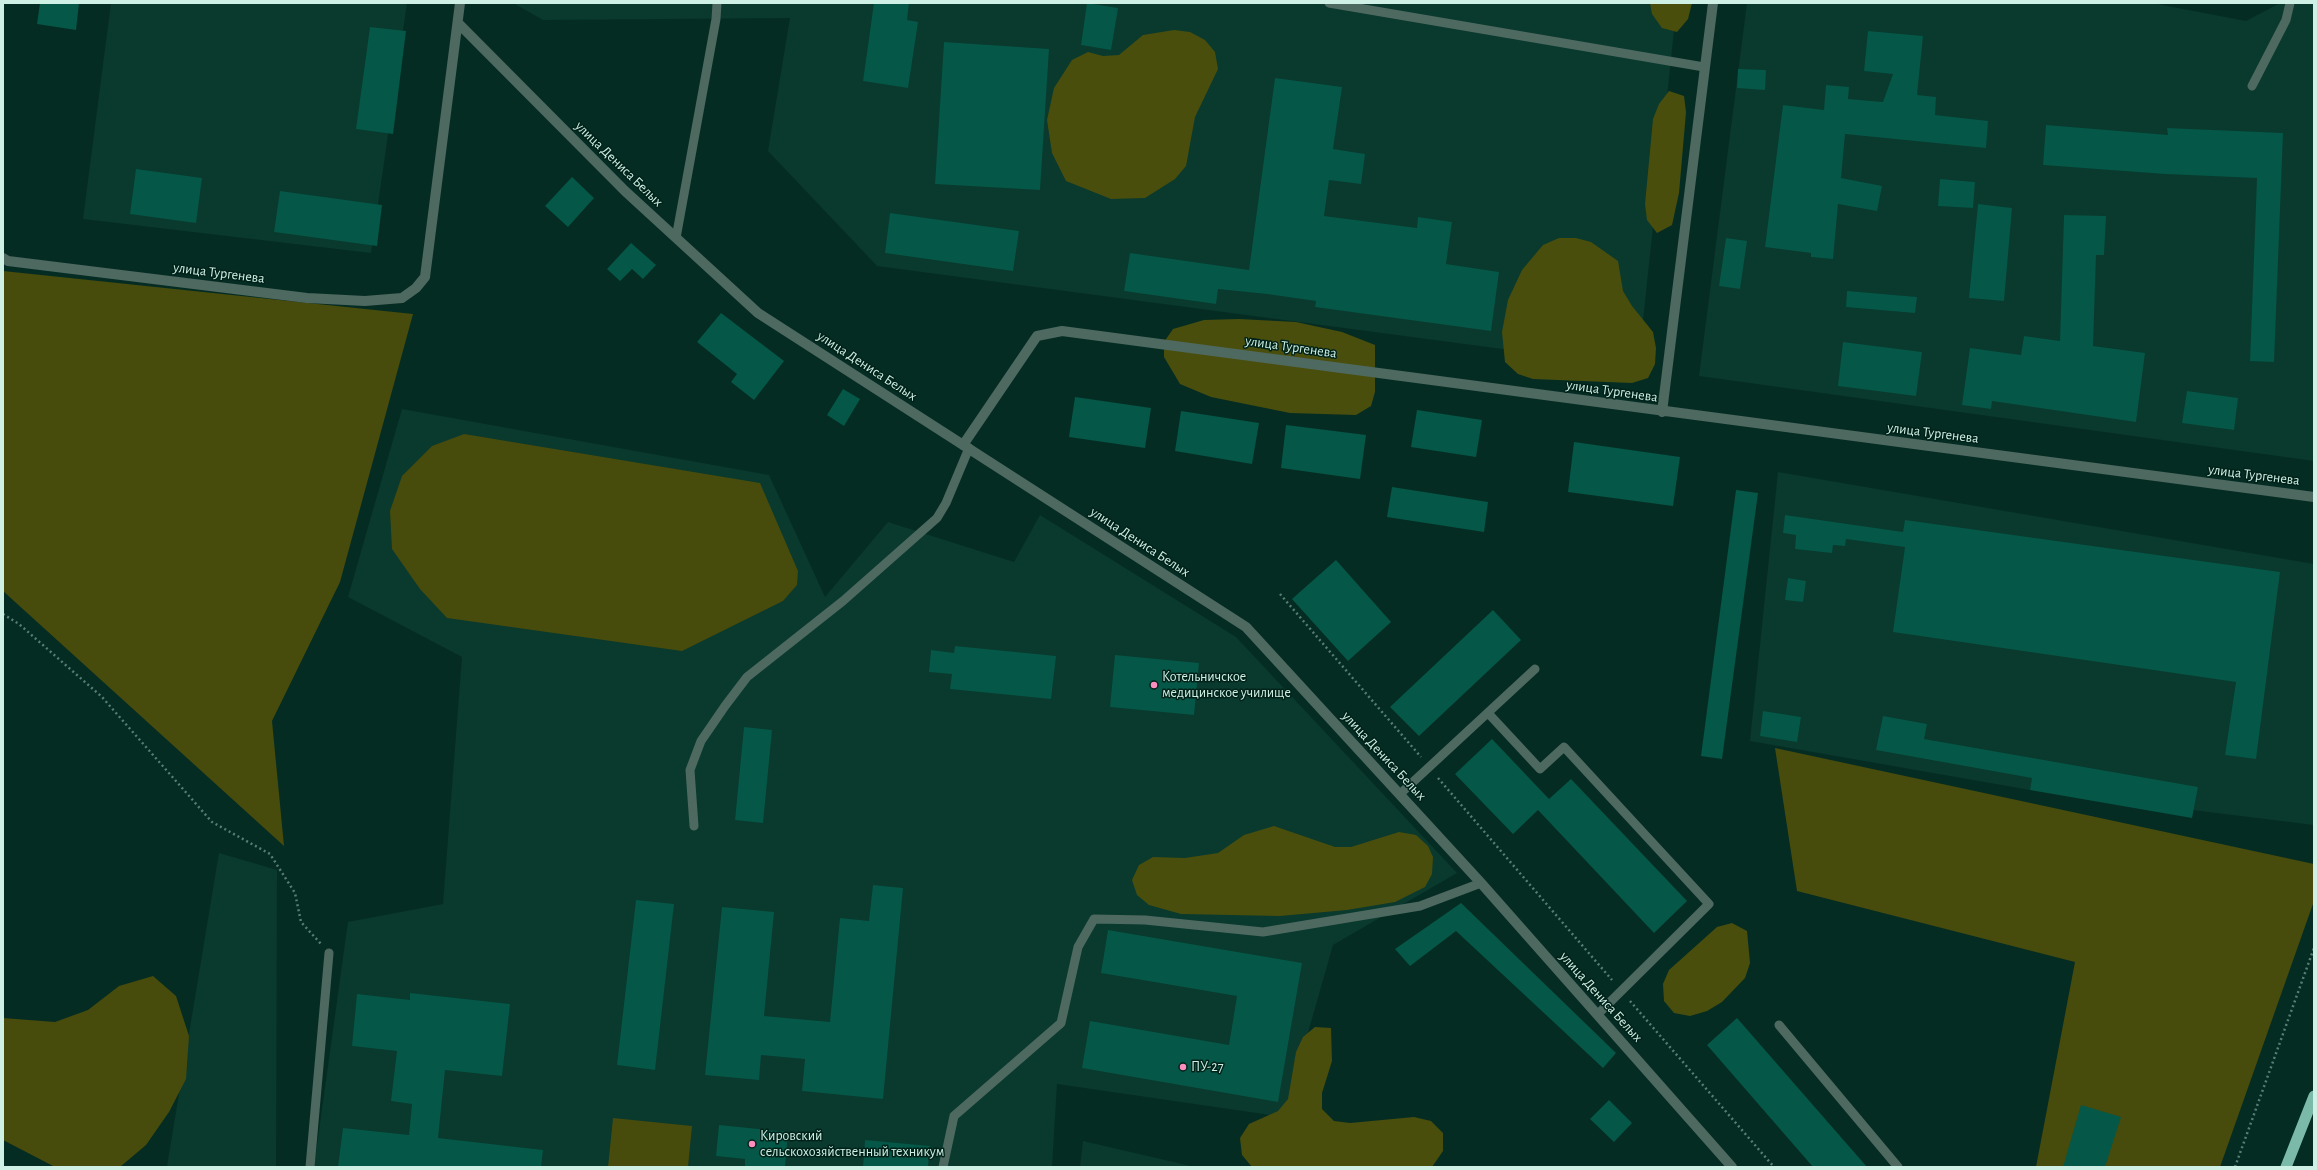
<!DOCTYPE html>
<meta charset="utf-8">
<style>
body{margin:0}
#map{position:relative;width:2317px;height:1170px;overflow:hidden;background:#052c23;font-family:"Alegreya Sans",sans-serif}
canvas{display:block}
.frame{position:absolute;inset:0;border:4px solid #cef0e5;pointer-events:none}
</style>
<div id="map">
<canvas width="2317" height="1170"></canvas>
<div class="frame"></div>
</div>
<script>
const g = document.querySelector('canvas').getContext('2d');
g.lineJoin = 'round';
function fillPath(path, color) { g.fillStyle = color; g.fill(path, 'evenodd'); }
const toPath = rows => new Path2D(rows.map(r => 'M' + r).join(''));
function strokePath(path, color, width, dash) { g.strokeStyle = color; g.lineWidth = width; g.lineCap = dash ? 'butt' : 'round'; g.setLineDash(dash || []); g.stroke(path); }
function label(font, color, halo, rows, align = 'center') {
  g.font = font + ' "Alegreya Sans",sans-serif'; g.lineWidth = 3; g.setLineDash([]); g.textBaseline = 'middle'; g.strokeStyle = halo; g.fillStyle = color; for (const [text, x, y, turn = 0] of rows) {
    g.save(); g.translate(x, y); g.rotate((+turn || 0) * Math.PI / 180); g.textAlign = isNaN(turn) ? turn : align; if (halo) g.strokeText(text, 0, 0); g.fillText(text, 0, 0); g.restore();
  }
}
fillPath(toPath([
 [111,3,407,3,371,253,83,219],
 [513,3,1677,3,1638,367,877,266,768,151,790,18,543,20],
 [1747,3,2152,3,2246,21,2280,3,2314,3,2314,461,1699,376],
 [402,409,769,475,825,597,888,522,1014,562,1040,515,1236,637,1457,873,1333,945,1284,1117,1057,1084,1052,1167,314,1167,348,922,443,904,462,657,348,597],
 [1778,472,2314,564,2314,825,2030,790,1750,741],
 [219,853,277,870,276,1167,167,1166],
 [1083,1141,1195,1167,1080,1167]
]), '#0a392e');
fillPath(toPath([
 [3,271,413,314,340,582,272,721,284,846,3,591],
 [464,434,760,483,798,571,797,585,783,601,682,651,447,618,420,589,392,549,390,511,402,476,432,446],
 [1775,748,2314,864,2314,901,2220,1167,2036,1167,2075,962,1797,891],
 [153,976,176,996,189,1036,186,1079,169,1112,146,1145,120,1167,55,1167,3,1140,3,1018,55,1022,88,1010,119,986],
 [613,1118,692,1126,688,1167,608,1167]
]), '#474b0c');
fillPath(toPath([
 [1650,3,1692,3,1688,19,1677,32,1662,28,1652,14],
 [1174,30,1190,32,1205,40,1215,52,1218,69,1195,117,1186,166,1175,179,1145,198,1111,199,1066,181,1052,153,1047,120,1054,88,1072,60,1088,52,1103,56,1119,55,1143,35],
 [1669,91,1684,96,1686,112,1679,193,1672,225,1657,233,1647,220,1645,204,1653,119,1659,104],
 [1559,238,1576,238,1591,242,1618,261,1623,291,1632,306,1653,332,1656,348,1655,364,1648,378,1632,383,1533,379,1518,374,1505,362,1502,332,1508,300,1522,270,1543,245],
 [1239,319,1296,322,1342,332,1375,345,1375,392,1371,406,1356,415,1290,413,1211,397,1180,384,1164,357,1164,342,1173,329,1204,320],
 [1274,826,1335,847,1351,847,1399,832,1416,835,1428,846,1433,857,1432,874,1425,887,1395,902,1347,910,1280,916,1181,914,1149,905,1137,895,1132,880,1139,865,1153,857,1185,858,1218,853,1244,835],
 [1732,923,1747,931,1750,963,1745,978,1722,1002,1707,1011,1690,1016,1674,1013,1664,1001,1663,984,1669,970,1717,927],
 [1315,1027,1331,1028,1332,1061,1322,1093,1322,1109,1334,1121,1350,1123,1414,1117,1431,1121,1443,1133,1443,1151,1432,1167,1252,1167,1242,1155,1240,1138,1249,1124,1278,1111,1288,1099,1296,1052,1303,1037]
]), '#494e0d');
fillPath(toPath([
 [40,3,79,3,76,30,37,24],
 [874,3,909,3,907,20,918,22,908,88,863,81],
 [1087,3,1118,8,1111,50,1081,45],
 [370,27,406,31,393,134,356,129],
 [1868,31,1923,36,1917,95,1936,97,1935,115,1988,121,1986,148,1845,134,1841,178,1882,186,1877,211,1838,204,1833,259,1811,257,1811,253,1765,247,1783,105,1824,110,1826,85,1849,87,1848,99,1883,102,1893,74,1864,71],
 [944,42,1049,49,1040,190,935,184],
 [1738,69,1766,70,1765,90,1737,88],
 [1275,78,1342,87,1333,149,1365,154,1361,184,1329,180,1324,216,1417,228,1418,217,1452,222,1446,264,1499,272,1491,331,1315,307,1316,301,1267,294,1218,289,1216,304,1124,291,1130,253,1249,270],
 [2046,125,2168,135,2167,128,2283,133,2274,362,2250,361,2257,178,2165,174,2043,165],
 [136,169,202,178,196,223,130,214],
 [572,177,594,198,568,227,545,206],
 [1940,179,1975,182,1973,208,1938,206],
 [280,191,382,205,377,246,274,232],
 [1978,204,2012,208,2004,301,1969,298],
 [890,213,1019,231,1013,271,885,253],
 [2064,215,2106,216,2104,255,2096,255,2093,346,2145,353,2136,422,1992,401,1991,409,1962,405,1970,348,2021,355,2024,336,2060,341],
 [1726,238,1747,241,1740,289,1719,286],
 [631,243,656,265,643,279,632,269,620,281,607,269],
 [1847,291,1917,297,1915,313,1846,307],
 [721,313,784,361,754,400,731,382,737,374,697,342],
 [1843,342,1922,352,1916,396,1838,386],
 [843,389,860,399,844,426,827,415],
 [2187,391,2238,398,2234,430,2182,423],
 [1075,397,1151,408,1145,448,1069,437],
 [1417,410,1482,420,1476,457,1411,447],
 [1181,411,1259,423,1252,464,1175,451],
 [1286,425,1366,435,1360,479,1281,468],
 [1574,442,1680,457,1673,506,1568,492],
 [1392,487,1488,502,1484,532,1387,517],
 [1736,490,1758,493,1722,759,1701,756],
 [1785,515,1903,532,1905,520,2280,572,2256,759,2225,755,2236,682,1893,632,1905,547,1846,539,1845,546,1833,545,1832,553,1795,549,1796,535,1783,533],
 [1336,560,1391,622,1348,661,1292,599],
 [1788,578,1806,581,1803,602,1785,600],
 [1493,610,1521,640,1419,736,1390,707],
 [955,646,1056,656,1051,699,950,689,952,674,929,672,931,650,954,653],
 [1115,655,1199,663,1194,715,1110,707],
 [1763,711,1801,717,1797,742,1760,736],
 [1883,716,1927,724,1924,739,2198,787,2192,818,2030,790,2032,778,1876,750],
 [744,727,772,730,763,823,735,820],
 [1492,739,1549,799,1571,779,1687,901,1654,933,1538,810,1513,834,1455,774],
 [873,885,903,888,883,1099,802,1091,805,1059,761,1055,759,1080,705,1075,722,907,774,912,764,1016,830,1022,840,918,869,921],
 [636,900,674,904,655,1070,617,1065],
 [1461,903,1616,1053,1603,1068,1456,931,1410,966,1395,949],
 [1108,930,1302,963,1278,1102,1082,1068,1090,1021,1229,1045,1237,996,1101,973],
 [410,993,510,1004,502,1076,445,1070,438,1138,543,1150,541,1167,338,1167,343,1128,409,1135,412,1104,391,1101,397,1051,352,1046,357,994,410,1000],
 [1737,1018,1867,1167,1813,1167,1707,1045],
 [1609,1100,1632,1123,1614,1142,1590,1119],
 [2081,1105,2121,1117,2105,1167,2063,1167],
 [719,1125,788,1132,785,1167,745,1167,745,1159,716,1156],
 [865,1140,930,1146,928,1167,863,1167]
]), '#055747');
strokePath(toPath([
 [1280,594,1421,757],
 [3,614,19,624,102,697,212,822,270,854,295,893,301,922,321,944],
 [1438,778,1612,980],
 [1630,1001,1774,1167],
 [2235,1167,2314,948]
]), '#587d74', 2.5, [2, 3]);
strokePath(toPath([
 [1329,3,1704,67],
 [2252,86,2286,20,2290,3],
 [676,238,716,19,717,3],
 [1488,713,1540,769,1564,747,1709,904,1598,1014],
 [1400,794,1535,669],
 [694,826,690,770,701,741,725,706,747,677,843,601,937,518,946,503,969,448],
 [1779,1025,1898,1167],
 [310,1167,329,953],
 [943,1167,954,1116,1061,1023,1078,947,1094,919,1145,920,1263,932,1420,906,1481,883]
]), '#4e6960', 9);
strokePath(toPath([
 [458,23,625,191,758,313,1246,627,1481,883,1732,1167],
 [3,258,8,261,307,298,365,301,402,298,416,288,425,277,460,3],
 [1662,412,1713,3],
 [963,445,1037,336,1062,331,2314,497]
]), '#4e6960', 10);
strokePath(toPath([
 [2286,1167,2314,1096]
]), '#7bbaa8', 11);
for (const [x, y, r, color] of [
 [1154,685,4,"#fd8ebe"],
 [1183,1067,4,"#fd8ebe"],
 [752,1144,4,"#fd8ebe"]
]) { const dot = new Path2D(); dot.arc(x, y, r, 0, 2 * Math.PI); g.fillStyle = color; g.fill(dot); strokePath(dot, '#002219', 1.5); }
label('14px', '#cef0e5', '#002219', [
 ["улица Дениса Белых",619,164,44],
 ["улица Тургенева",219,273,7],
 ["улица Тургенева",1291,347,8],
 ["улица Дениса Белых",867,366,33],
 ["улица Тургенева",1612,391,8],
 ["улица Тургенева",1933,433,7],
 ["улица Тургенева",2254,475,7],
 ["улица Дениса Белых",1140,542,33],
 ["улица Дениса Белых",1384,756,47],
 ["улица Дениса Белых",1601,997,48]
]);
label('14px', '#cef0e5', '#002219', [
 ["Котельничское",1162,677],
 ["медицинское училище",1162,693],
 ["ПУ-27",1191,1067],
 ["Кировский",760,1136],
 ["сельскохозяйственный техникум",760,1152]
], 'left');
</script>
